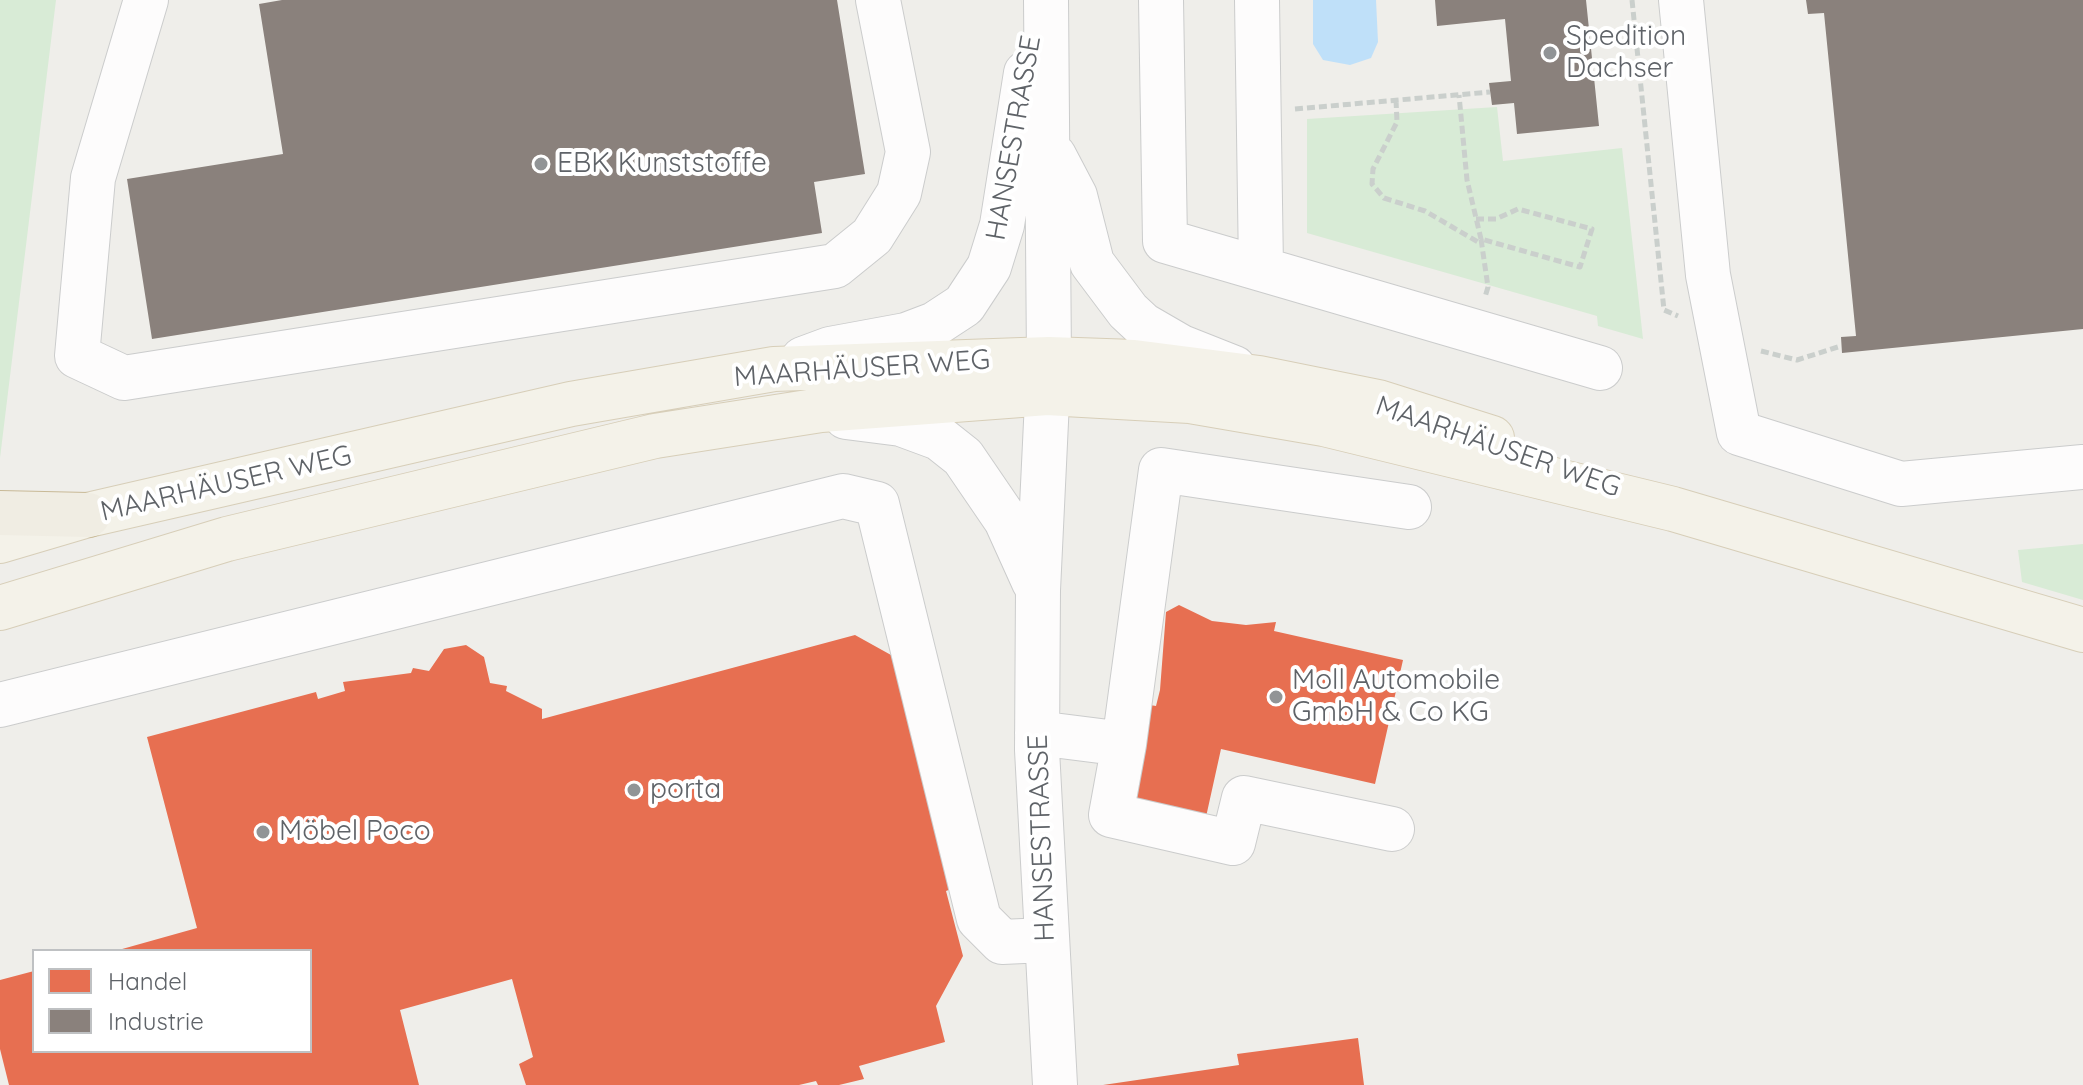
<!DOCTYPE html>
<meta charset="utf-8">
<style>
body{margin:0}
#map{position:relative;width:2083px;height:1085px;overflow:hidden;background:#efeeea;font-family:Quicksand,sans-serif}
canvas{display:block}
.legend{position:absolute;left:32px;top:949px;width:280px;height:104px;box-sizing:border-box;background:#fff;border:2px solid #bfc1c3;margin:0;padding:10px 14px;list-style:none;font-size:24px;color:#5f6368}
.legend li{display:flex;align-items:center;gap:16px;height:40px}
.legend b{width:40px;border:2px solid #bfc1c3}
</style>
<div id="map">
<canvas width="2083" height="1085"></canvas>
<ul class="legend">
<li><b style="height:22px;background:#e76f51"></b>Handel</li>
<li><b style="height:22px;background:#8a817c"></b>Industrie</li>
</ul>
</div>
<script>
const g = document.querySelector('canvas').getContext('2d');
g.lineJoin = 'round';
function fillPath(path, color) { g.fillStyle = color; g.fill(path, 'evenodd'); }
const poly = rows => new Path2D(rows.map(r => 'M' + r).join(''));
function stroke(path, color, width, dash) { g.strokeStyle = color; g.lineWidth = width; g.lineCap = dash ? 'butt' : 'round'; g.setLineDash(dash || []); g.stroke(path); }
function label(font, color, halo, rows, align = 'center') {
  g.font = font + ' Quicksand,sans-serif'; g.lineWidth = 8; g.setLineDash([]); g.textBaseline = 'middle'; g.strokeStyle = halo; g.fillStyle = color; for (const [text, x, y, turn = 0] of rows) {
    g.save(); g.translate(x, y); g.rotate((+turn || 0) * Math.PI / 180); g.textAlign = isNaN(turn) ? turn : align; if (halo) g.strokeText(text, 0, 0); g.fillText(text, 0, 0); g.restore();
  }
}
const green = poly([
 [0,0,56,0,0,458],
 [1497,107,1503,161,1622,148,1643,339,1598,326,1597,316,1307,233,1307,119],
 [2083,544,2083,600,2022,582,2018,550]
]);
const water = poly([
 [1313,0,1376,0,1378,42,1371,58,1350,65,1323,60,1313,44]
]);
const shops = poly([
 [1179,605,1212,621,1246,625,1276,622,1274,631,1403,660,1375,784,1221,749,1204,826,1125,808,1150,705,1156,706,1160,690,1166,612],
 [855,635,891,655,946,862,959,886,946,891,963,956,936,1006,945,1042,859,1066,864,1079,839,1085,818,1085,816,1081,799,1085,526,1085,519,1064,533,1057,512,979,400,1010,419,1085,9,1085,0,1049,0,980,34,971,34,1051,310,1051,310,951,115,951,197,928,147,737,316,692,318,699,345,691,343,682,411,673,413,668,429,671,444,649,466,645,484,657,490,683,507,686,506,691,542,709,542,719],
 [1358,1038,1364,1085,1103,1085,1239,1065,1237,1054]
]);
const industry = poly([
 [282,0,837,0,865,174,814,182,822,233,152,339,127,179,283,154,259,4],
 [1435,0,1586,0,1599,126,1517,134,1514,103,1492,105,1489,83,1511,81,1505,19,1437,26],
 [1806,0,2083,0,2083,329,1842,353,1841,337,1856,336,1824,13,1808,14]
]);
const path = poly([
 [1632,0,1664,310,1678,316],
 [1396,100,1397,122,1373,169,1372,184,1384,198,1425,211,1478,242,1481,239,1467,180,1459,95],
 [1295,109,1490,92],
 [1476,219,1496,219,1518,209,1592,229,1580,267,1481,239,1488,287,1485,297],
 [1761,351,1797,360,1841,346]
]);
const minor = poly([
 [146,0,93,178,77,356,124,378,835,266,872,236,899,193,908,152,878,0],
 [1046,0,1049,359,1038,590,1037,750,1055,1085],
 [1161,0,1165,241,1600,368],
 [1257,0,1261,268],
 [1681,0,1708,275,1739,433,1901,484,2083,467],
 [1054,156,1075,196,1092,263,1128,311,1143,325,1181,347,1234,368],
 [803,359,830,349,906,335,935,324,964,305,989,267,1002,225,1026,73],
 [846,417,901,424,939,438,963,457,1006,520,1034,582],
 [0,705,843,496,877,504,979,919,1002,942,1045,940],
 [1037,733,1124,744,1161,470,1409,507],
 [1124,744,1111,815,1233,843,1244,798,1392,829]
]);
const major = poly([
 [0,541,88,515,571,404,774,369,1049,359,1134,362,1259,378,1378,402,1492,438],
 [0,608,227,539,655,436,821,410,1047,393,1190,401,1324,424,1673,509,2083,630]
]);
const highway = poly([
 [0,513,88,515]
]);
const markers = [
 [1550,53,8,"#919496"],
 [541,164,8,"#919496"],
 [1276,697,8,"#919496"],
 [634,790,8,"#919496"],
 [263,832,8,"#919496"]
];
const poiNames = [
 ["Spedition",1566,37],
 ["Dachser",1566,69],
 ["EBK Kunststoffe",557,164],
 ["Moll Automobile",1292,681],
 ["GmbH & Co KG",1292,713],
 ["porta",650,790],
 ["Möbel Poco",279,832]
];
const streetNames = [
 ["HANSESTRASSE",1014,138,-80],
 ["MAARHÄUSER WEG",862,369,-4],
 ["MAARHÄUSER WEG",1498,447,19],
 ["MAARHÄUSER WEG",226,484,-13],
 ["HANSESTRASSE",1042,838,-92]
];
fillPath(green, '#d8ebd6');
fillPath(water, '#bfe0f9');
fillPath(shops, '#e76f51');
fillPath(industry, '#8a817c');
stroke(minor, '#cbcccc', 46);
stroke(major, '#d7ceb8', 46);
stroke(highway, '#c8b996', 46);
stroke(path, '#cacfcc', 5, [8, 4]);
stroke(minor, '#fdfcfc', 44);
stroke(major, '#f4f2e9', 44);
stroke(highway, '#f0ede3', 44);
for (const [x, y, r, color] of markers) { const dot = new Path2D(); dot.arc(x, y, r, 0, 2 * Math.PI); g.fillStyle = color; g.fill(dot); stroke(dot, '#fff', 3); }
label('28px', '#5f6368', '#fff', poiNames, 'left');
label('28px', '#5f6368', '#fff', streetNames);
</script>
